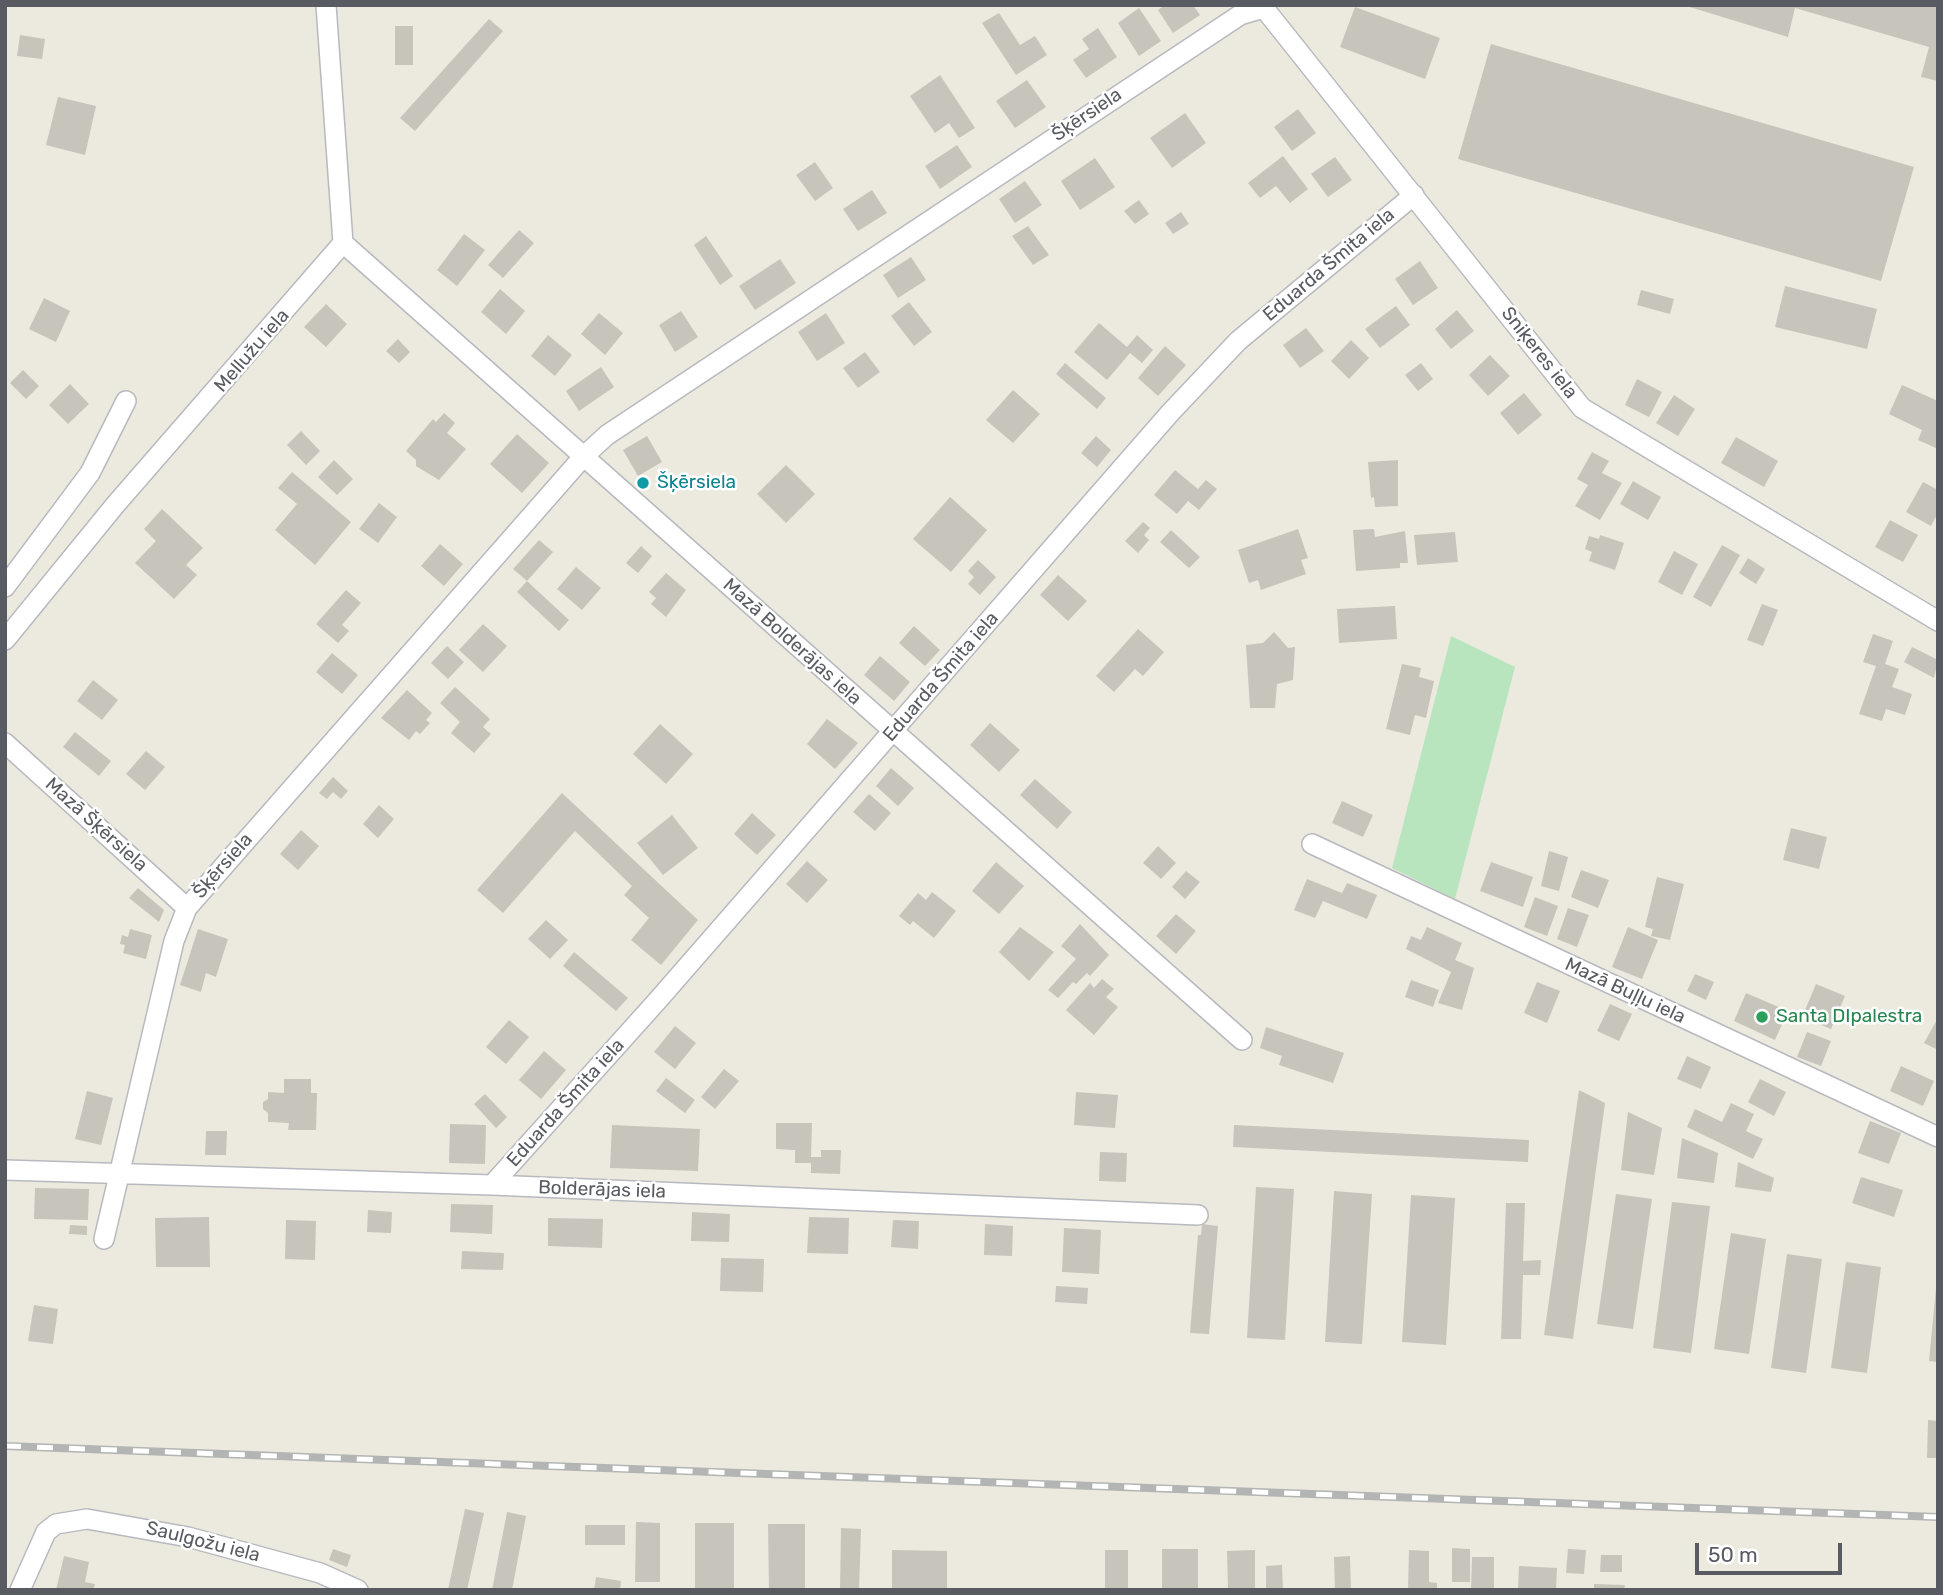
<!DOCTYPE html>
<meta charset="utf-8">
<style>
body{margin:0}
#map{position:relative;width:1943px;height:1595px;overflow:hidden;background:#eceadf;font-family:Rubik,sans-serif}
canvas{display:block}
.frame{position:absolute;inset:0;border:7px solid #585b61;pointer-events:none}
.scale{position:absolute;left:1695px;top:1543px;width:147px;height:32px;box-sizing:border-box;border:4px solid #585b61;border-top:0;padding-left:9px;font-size:21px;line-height:24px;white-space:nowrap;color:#585b61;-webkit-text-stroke:5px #fff;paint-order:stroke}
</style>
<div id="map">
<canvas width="1943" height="1595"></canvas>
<div class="frame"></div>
<div class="scale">50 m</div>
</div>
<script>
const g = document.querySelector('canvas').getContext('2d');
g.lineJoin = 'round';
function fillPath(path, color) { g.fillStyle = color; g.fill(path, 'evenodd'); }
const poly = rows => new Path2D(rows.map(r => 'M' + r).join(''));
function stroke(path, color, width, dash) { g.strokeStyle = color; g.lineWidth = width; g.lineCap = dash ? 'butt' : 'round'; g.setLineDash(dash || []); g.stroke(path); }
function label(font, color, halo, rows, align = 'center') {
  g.font = font + ' Rubik,sans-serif'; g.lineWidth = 5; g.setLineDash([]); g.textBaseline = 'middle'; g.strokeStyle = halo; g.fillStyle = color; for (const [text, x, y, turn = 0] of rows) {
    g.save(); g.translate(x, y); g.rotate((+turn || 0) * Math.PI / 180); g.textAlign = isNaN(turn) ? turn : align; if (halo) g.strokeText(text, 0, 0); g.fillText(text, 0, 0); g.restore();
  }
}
const green = poly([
 [1451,636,1515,667,1455,899,1392,868]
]);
const building = poly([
 [1165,5,1193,5,1200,15,1173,33,1158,10],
 [1683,5,1938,5,1938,81,1921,77,1929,47,1795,8,1788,37],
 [1355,7,1440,38,1425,79,1340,47],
 [1139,8,1161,41,1139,56,1118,23],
 [999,13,1020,45,1035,36,1047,55,1016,75,982,23],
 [489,19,503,31,415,131,400,118],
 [395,26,413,26,413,65,395,65],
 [1098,28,1117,57,1086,78,1073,60,1089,49,1082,39],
 [20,35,45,39,42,59,17,56],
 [1491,44,1914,167,1881,281,1458,159],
 [940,75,975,128,959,138,949,123,935,133,910,96],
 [1027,80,1046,107,1015,128,996,101],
 [58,97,96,106,85,155,46,145],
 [1298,109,1316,133,1292,151,1274,127],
 [1185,113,1206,143,1172,168,1150,138],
 [957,145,972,167,940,189,925,166],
 [1283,156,1308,189,1290,203,1276,186,1260,198,1248,183],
 [1335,157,1352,180,1328,197,1311,174],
 [1095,158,1115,187,1080,210,1061,181],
 [815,162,833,188,815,201,796,175],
 [1025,181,1042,205,1015,223,999,199],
 [872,190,887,213,858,231,843,209],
 [1139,200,1149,214,1135,224,1124,211],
 [1181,212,1189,224,1173,234,1165,223],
 [1028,226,1049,255,1033,265,1012,236],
 [519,230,534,243,503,278,488,265],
 [464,234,485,250,457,286,437,270],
 [706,236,733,276,720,285,694,245],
 [911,257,926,280,898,298,883,275],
 [780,259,796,283,755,310,739,286],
 [1420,261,1438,288,1413,305,1395,279],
 [1785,286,1877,309,1867,349,1775,327],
 [500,289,525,311,506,334,481,312],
 [1641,290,1674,299,1670,314,1637,305],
 [44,298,70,311,56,342,29,329],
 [909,302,932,332,914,346,891,316],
 [326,304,347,324,326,347,304,327],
 [1396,306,1410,325,1380,348,1365,329],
 [1457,310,1474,331,1451,349,1435,329],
 [681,311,698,337,675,352,659,325],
 [599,313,623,333,605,355,581,334],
 [826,313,845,343,817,361,798,332],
 [1099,323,1127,347,1137,335,1153,350,1142,363,1130,353,1107,380,1074,352],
 [1306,328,1324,351,1300,368,1283,345],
 [548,335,572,355,555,376,531,356],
 [398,339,410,352,399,363,386,351],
 [1351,340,1369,358,1349,379,1331,361],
 [1165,346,1186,365,1158,396,1138,378],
 [865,352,880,372,858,388,843,368],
 [1490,355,1510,376,1488,396,1469,375],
 [1065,363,1106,398,1097,409,1056,374],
 [1421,363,1433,379,1418,391,1405,375],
 [601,367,614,387,579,411,566,391],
 [23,370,39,386,26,399,10,383],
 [1637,379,1662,392,1649,417,1625,405],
 [70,384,89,404,68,424,49,405],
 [1902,385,1938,401,1938,449,1918,440,1922,430,1889,414],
 [1013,390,1040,414,1013,443,986,420],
 [1524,393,1542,415,1518,435,1500,413],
 [1674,395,1695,409,1678,436,1656,423],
 [444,413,455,423,447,433,466,449,439,480,416,466,416,460,406,451,433,419,436,422],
 [301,431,320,451,306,465,287,445],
 [517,434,549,463,522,493,490,464],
 [647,436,662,462,638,476,623,450],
 [1096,436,1111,450,1097,467,1081,453],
 [1736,437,1778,461,1764,487,1721,463],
 [1592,452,1609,461,1602,473,1622,483,1600,520,1575,506,1588,485,1577,479],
 [334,460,353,479,337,495,318,477],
 [1398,460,1398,506,1375,507,1374,497,1371,498,1368,462],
 [786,465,815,494,786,523,757,494],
 [1175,470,1198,489,1206,480,1217,489,1199,510,1188,501,1177,514,1154,495],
 [292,472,351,522,315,565,275,530,297,504,278,488],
 [1633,481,1661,497,1648,520,1620,504],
 [1923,482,1938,490,1938,513,1931,526,1906,512],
 [950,497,987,530,951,572,913,539],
 [379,503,397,517,378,543,359,529],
 [162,509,203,548,186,565,197,575,174,599,135,563,156,541,144,529],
 [1890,520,1918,535,1903,562,1875,547],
 [1143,522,1150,528,1144,535,1149,540,1138,553,1125,541],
 [1298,529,1308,558,1301,560,1306,574,1261,590,1258,580,1249,583,1238,550],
 [1374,529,1375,537,1405,531,1408,563,1400,563,1400,568,1356,571,1353,530],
 [1171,530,1200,557,1189,568,1160,542],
 [1455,532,1458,562,1417,565,1414,535],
 [1600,535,1624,543,1615,570,1589,561,1592,552,1585,549,1589,536,1599,539],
 [539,540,553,552,527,581,513,569],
 [440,544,463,564,444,586,421,566],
 [1722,545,1740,555,1711,607,1693,597],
 [641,546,652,556,638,573,626,563],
 [1674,551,1698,564,1682,595,1658,582],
 [1748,558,1765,569,1756,584,1739,573],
 [978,560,996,577,980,595,968,584,974,577,968,571],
 [576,567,601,588,582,610,557,589],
 [666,573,686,590,666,617,651,604,656,598,649,592],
 [1058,575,1087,601,1068,621,1040,595],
 [527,581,569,620,559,631,517,592],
 [346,590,361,603,342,625,349,631,338,643,316,624],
 [1762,604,1778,610,1763,646,1747,640],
 [1395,606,1397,639,1339,643,1337,609],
 [483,624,507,646,483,672,459,650],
 [914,626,940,650,925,666,899,643],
 [1138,629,1164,652,1143,676,1135,669,1114,692,1096,676],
 [1274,632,1288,648,1295,647,1293,680,1277,684,1275,708,1250,708,1246,645,1263,643],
 [1873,634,1893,641,1885,664,1899,669,1892,687,1912,694,1905,715,1886,709,1882,721,1859,714,1876,666,1863,662],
 [447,646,464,662,448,679,431,663],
 [1912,647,1938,660,1934,678,1904,662],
 [332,653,358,675,342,694,316,672],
 [880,656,910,682,894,701,864,675],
 [1402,664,1421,668,1419,677,1434,681,1426,718,1415,715,1410,735,1386,729],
 [93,680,118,700,102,720,77,701],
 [455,687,490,719,483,727,491,734,474,753,451,733,460,722,440,703],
 [407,690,432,713,426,720,430,723,420,734,416,731,409,740,381,718],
 [827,719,858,743,835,769,807,744],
 [990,723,1020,750,999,772,970,745],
 [660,724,693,754,666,784,633,754],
 [75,732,111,761,99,776,63,747],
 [146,751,165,767,145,790,126,774],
 [891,768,914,788,898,806,876,786],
 [333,777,348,791,341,799,333,792,327,799,319,793],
 [1035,779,1072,812,1057,829,1020,795],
 [562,793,698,920,661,965,631,940,649,918,624,895,632,886,575,831,503,913,477,890],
 [869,794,891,813,875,831,853,812],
 [1342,801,1373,815,1363,837,1332,823],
 [379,805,394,819,378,838,363,824],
 [752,813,776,835,757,855,734,834],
 [672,815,698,848,663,875,637,843],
 [1791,828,1827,837,1819,869,1783,860],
 [301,830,319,846,298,870,280,854],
 [1158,846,1176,863,1161,879,1143,863],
 [1549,851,1568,857,1559,891,1541,886],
 [807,861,828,880,807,903,786,884],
 [996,862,1024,886,999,914,972,891],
 [1491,862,1533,877,1523,907,1480,891],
 [1581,870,1609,880,1598,908,1571,897],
 [1186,871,1200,882,1185,899,1172,887],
 [1657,877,1684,884,1670,940,1651,936,1653,929,1645,927],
 [1307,879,1342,893,1347,883,1377,895,1367,919,1323,901,1315,918,1294,910],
 [138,888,164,910,159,922,129,898],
 [932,892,956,911,934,938,913,921,910,925,899,916,918,893,926,900],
 [1535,897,1558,906,1547,936,1524,927],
 [1568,908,1589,915,1577,947,1557,939],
 [1176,914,1196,931,1176,954,1156,936],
 [546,920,568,940,550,959,528,939],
 [1080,924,1109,955,1090,976,1087,973,1076,984,1073,982,1058,998,1048,990,1076,959,1061,946],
 [1020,927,1054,952,1029,981,999,952],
 [1427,927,1462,943,1455,960,1474,968,1462,1010,1438,1003,1451,972,1406,949,1411,936,1421,940],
 [1628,927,1658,940,1642,979,1612,967],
 [130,929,152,935,146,959,123,953,125,945,120,944,122,935,128,937],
 [198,929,228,939,216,977,206,973,201,992,180,985],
 [574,952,628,998,616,1011,563,966],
 [1695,974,1714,982,1706,1000,1687,991],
 [1102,979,1114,989,1106,997,1118,1007,1094,1035,1066,1010,1090,983,1094,988],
 [1411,980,1439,990,1433,1007,1405,997],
 [1537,982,1560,991,1547,1023,1524,1013],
 [1816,984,1845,996,1831,1029,1802,1017],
 [1746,993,1788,1011,1775,1040,1734,1021],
 [1610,1004,1632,1014,1619,1041,1597,1031],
 [1938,1018,1938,1050,1924,1043],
 [509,1020,529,1037,506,1064,486,1047],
 [675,1026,696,1043,675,1069,654,1052],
 [1266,1027,1344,1053,1333,1083,1279,1065,1282,1056,1260,1048],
 [1807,1032,1831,1041,1821,1066,1797,1057],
 [544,1051,566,1070,541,1099,519,1080],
 [1687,1056,1711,1067,1701,1089,1677,1079],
 [1901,1066,1934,1081,1923,1106,1890,1091],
 [724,1069,739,1081,715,1109,701,1097],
 [666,1078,695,1100,685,1113,656,1091],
 [284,1079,311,1079,311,1093,317,1093,316,1130,288,1130,289,1123,268,1122,268,1113,263,1109,263,1102,268,1099,268,1092,284,1093],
 [1760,1079,1786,1092,1774,1116,1748,1102],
 [1579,1090,1605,1103,1573,1339,1544,1335],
 [87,1091,113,1098,101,1145,75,1139],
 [1076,1092,1118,1095,1115,1128,1074,1125],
 [485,1094,507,1117,496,1128,474,1104],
 [1731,1103,1754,1114,1746,1131,1763,1139,1753,1159,1687,1127,1695,1109,1722,1122],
 [1628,1112,1662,1128,1654,1175,1621,1170],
 [1870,1121,1901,1133,1889,1164,1858,1153],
 [776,1123,812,1123,811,1157,821,1157,821,1150,841,1150,840,1174,811,1173,811,1163,795,1163,795,1150,776,1149],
 [450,1124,486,1125,485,1164,449,1163],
 [612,1125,700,1129,698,1171,610,1168],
 [1234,1125,1529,1140,1528,1162,1233,1147],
 [206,1131,227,1131,226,1155,205,1155],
 [1682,1138,1718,1153,1714,1183,1677,1178],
 [1100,1152,1127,1153,1126,1182,1099,1181],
 [1738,1162,1774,1178,1771,1192,1735,1187],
 [1861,1177,1903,1190,1894,1217,1852,1203],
 [1256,1187,1294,1189,1285,1340,1247,1338],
 [35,1188,89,1189,88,1220,34,1219],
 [1334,1191,1372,1194,1362,1344,1325,1342],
 [1616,1194,1652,1199,1633,1329,1597,1324],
 [1411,1195,1455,1198,1446,1345,1402,1342],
 [1672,1202,1710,1206,1691,1353,1653,1348],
 [1506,1203,1525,1203,1523,1261,1541,1260,1540,1275,1523,1275,1521,1339,1501,1339],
 [451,1204,493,1205,492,1234,450,1232],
 [368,1210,392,1212,391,1233,367,1232],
 [692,1212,730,1214,729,1242,691,1241],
 [209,1217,210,1267,156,1267,155,1218],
 [809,1217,849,1218,848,1254,807,1253],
 [548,1218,603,1219,602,1248,548,1246],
 [286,1220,316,1221,315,1260,285,1259],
 [893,1220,919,1221,918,1249,891,1247],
 [985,1224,1013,1226,1012,1256,984,1255],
 [1202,1224,1218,1226,1209,1334,1190,1333,1198,1235,1201,1235],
 [70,1225,87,1226,87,1235,69,1234],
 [1064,1228,1101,1230,1099,1274,1062,1272],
 [1731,1233,1766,1239,1749,1354,1714,1349],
 [462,1251,504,1253,503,1270,461,1269],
 [1787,1254,1822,1259,1806,1373,1771,1368],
 [721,1258,764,1259,763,1292,720,1291],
 [1846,1262,1881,1267,1867,1373,1831,1368],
 [1056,1286,1088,1288,1087,1304,1055,1302],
 [1936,1288,1938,1288,1938,1362,1929,1361],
 [34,1305,58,1309,53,1344,28,1341],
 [1928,1420,1938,1421,1938,1458,1927,1458],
 [465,1509,484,1513,467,1590,448,1590],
 [507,1512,526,1516,512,1590,492,1590],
 [636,1522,660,1523,660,1582,635,1582],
 [695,1523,734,1523,734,1590,695,1590],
 [768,1524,805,1524,805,1590,769,1590],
 [585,1525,625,1525,625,1545,585,1545],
 [841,1528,861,1529,859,1590,840,1590],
 [1452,1548,1470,1549,1470,1582,1452,1582],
 [333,1549,351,1555,347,1567,329,1560],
 [1162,1549,1198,1549,1198,1590,1162,1590],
 [1568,1549,1586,1550,1584,1574,1566,1573],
 [892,1550,947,1551,947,1590,892,1590],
 [1105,1550,1128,1550,1128,1590,1105,1590],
 [1255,1550,1255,1590,1228,1590,1227,1551],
 [1409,1550,1429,1551,1429,1582,1437,1583,1437,1590,1408,1590],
 [1601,1555,1622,1555,1622,1572,1600,1572],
 [64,1556,89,1562,85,1582,95,1584,93,1590,56,1590],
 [1350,1556,1351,1590,1335,1590,1334,1557],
 [1472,1557,1494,1557,1494,1590,1471,1590],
 [1282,1565,1283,1590,1266,1590,1266,1566],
 [1519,1566,1557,1568,1556,1590,1518,1590],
 [596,1577,621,1581,620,1590,594,1590],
 [1594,1584,1625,1585,1624,1590,1594,1590]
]);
const street = poly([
 [343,243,1242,1040],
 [5,587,90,473,126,401],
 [5,640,116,504,343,243,326,5],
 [5,743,187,908],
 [1312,844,1938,1137],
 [5,1170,492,1185,1198,1215],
 [492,1185,658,1000,1170,413,1238,341,1414,195],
 [104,1239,174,941,187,908,583,457,607,435,1240,15,1264,8,1582,408,1938,621],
 [20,1590,46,1532,56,1524,87,1519,188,1537,320,1573,358,1590]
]);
const rail = poly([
 [5,1446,1938,1517]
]);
const markers = [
 [643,483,7,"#0f9aa8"],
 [1762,1017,7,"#2e9e5b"]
];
const streetNames = [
 ["Šķērsiela",1087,115,-34],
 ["Eduarda Šmita iela",1329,265,-40],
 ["Mellužu iela",252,351,-49],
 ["Sniķeres iela",1539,353,52],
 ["Mazā Bolderājas iela",792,642,42],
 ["Eduarda Šmita iela",941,677,-49],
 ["Mazā Šķērsiela",96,825,42],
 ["Šķērsiela",223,866,-49],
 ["Mazā Buļļu iela",1625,991,25],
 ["Eduarda Šmita iela",566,1103,-48],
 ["Bolderājas iela",602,1190,2],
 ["Saulgožu iela",203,1542,14]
];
const cultureNames = [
 ["Šķērsiela",657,483]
];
const leisureNames = [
 ["Santa DIpalestra",1776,1017]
];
fillPath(green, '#b9e5be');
fillPath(building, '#c7c4bc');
stroke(street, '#b7b9bf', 22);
stroke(street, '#fff', 19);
stroke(rail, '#b3b4b4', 8);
stroke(rail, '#fff', 5, [16]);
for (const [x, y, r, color] of markers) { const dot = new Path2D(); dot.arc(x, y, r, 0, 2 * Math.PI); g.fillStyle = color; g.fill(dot); stroke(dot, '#fff', 2.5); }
label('19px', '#585b61', '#fff', streetNames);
label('19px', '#0d838f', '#fff', cultureNames, 'left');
label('19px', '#27864d', '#fff', leisureNames, 'left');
</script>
